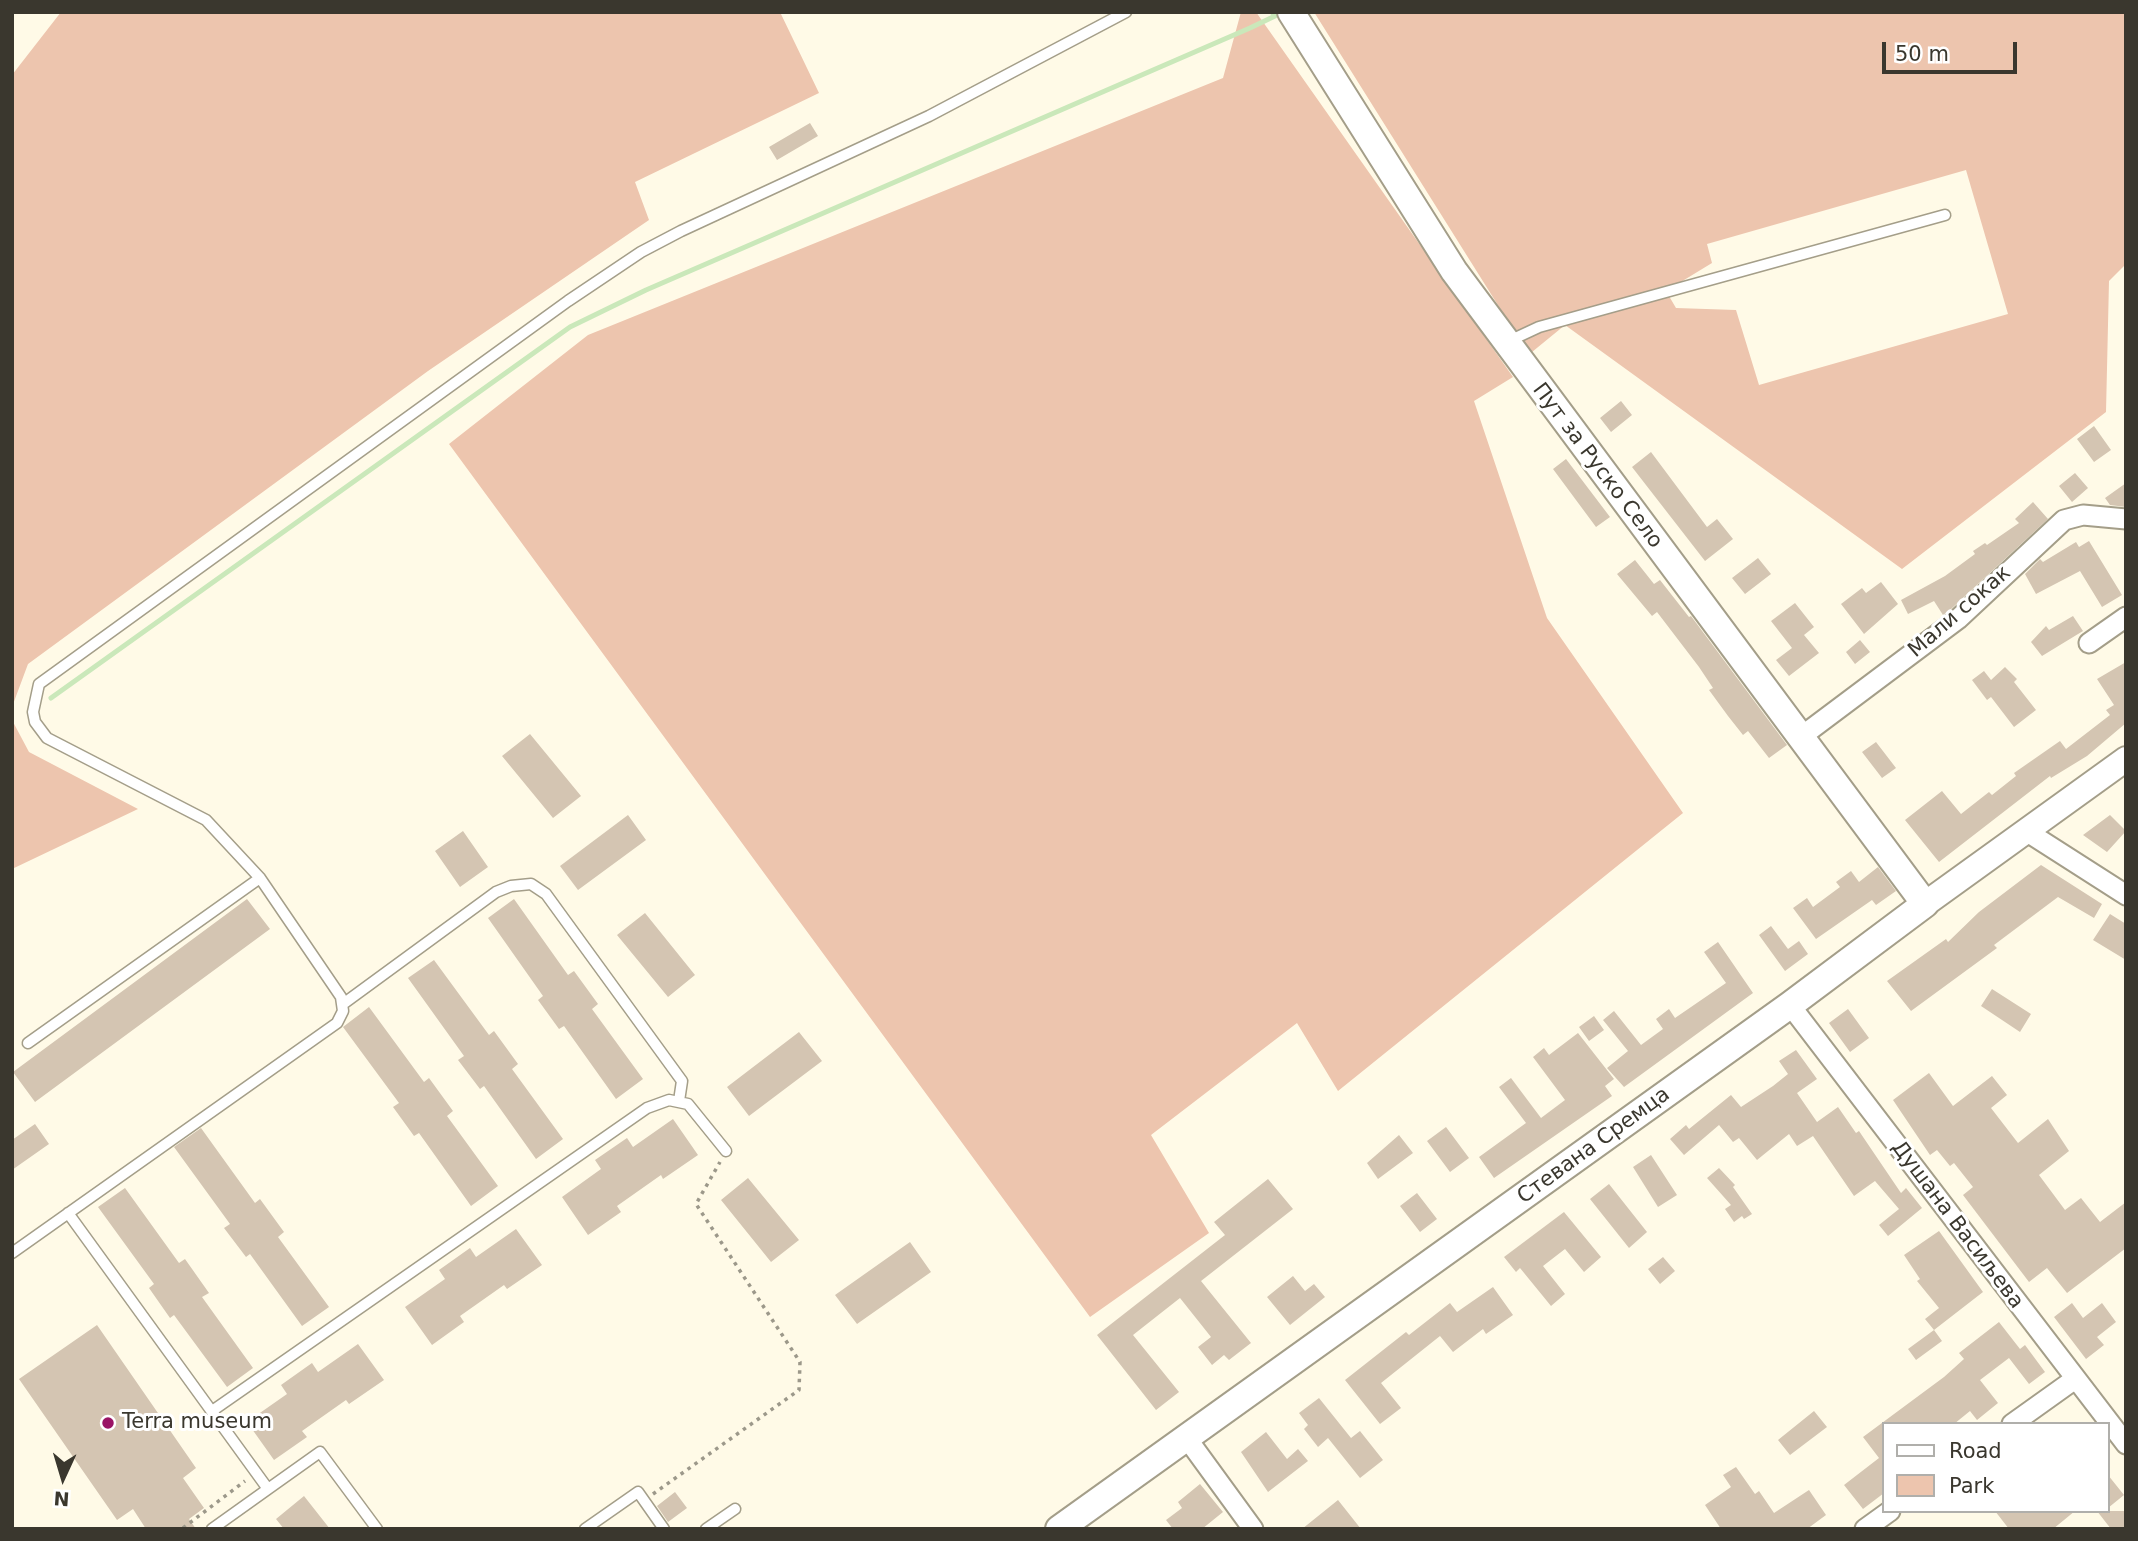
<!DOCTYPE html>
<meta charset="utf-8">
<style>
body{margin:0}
#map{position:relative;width:2138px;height:1541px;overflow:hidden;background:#fffae7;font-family:"DejaVu Sans",sans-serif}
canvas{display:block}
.frame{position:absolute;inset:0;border:14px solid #3a372e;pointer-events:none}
.legend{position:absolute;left:1882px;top:1422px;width:228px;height:91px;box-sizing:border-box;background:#fff;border:2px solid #b0afab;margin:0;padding:9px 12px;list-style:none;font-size:21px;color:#3a372e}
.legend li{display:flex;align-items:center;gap:14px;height:35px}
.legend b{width:35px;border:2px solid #b0afab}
.north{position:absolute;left:28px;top:1443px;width:70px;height:70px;-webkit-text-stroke:5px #fff;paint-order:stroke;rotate:184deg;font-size:19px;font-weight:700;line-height:28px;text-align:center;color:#3a372e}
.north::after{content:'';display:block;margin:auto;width:24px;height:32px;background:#3a372e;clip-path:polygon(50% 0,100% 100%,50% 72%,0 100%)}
.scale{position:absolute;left:1882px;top:42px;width:135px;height:32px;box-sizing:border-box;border:4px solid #3a372e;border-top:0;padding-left:9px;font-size:21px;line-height:24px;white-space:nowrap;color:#3a372e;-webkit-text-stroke:5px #fff;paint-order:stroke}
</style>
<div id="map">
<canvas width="2138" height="1541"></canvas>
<div class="frame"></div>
<ul class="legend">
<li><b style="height:9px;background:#fff"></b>Road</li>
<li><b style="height:19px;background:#edc5ae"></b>Park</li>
</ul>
<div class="north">N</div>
<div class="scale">50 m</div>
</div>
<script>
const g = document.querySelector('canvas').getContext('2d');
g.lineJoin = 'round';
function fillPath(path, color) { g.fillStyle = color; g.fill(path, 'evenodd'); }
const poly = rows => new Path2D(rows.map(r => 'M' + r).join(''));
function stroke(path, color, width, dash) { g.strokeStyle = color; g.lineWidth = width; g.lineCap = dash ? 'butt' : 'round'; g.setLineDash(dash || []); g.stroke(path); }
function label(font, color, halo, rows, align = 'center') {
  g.font = font + ' "DejaVu Sans",sans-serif'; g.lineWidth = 6; g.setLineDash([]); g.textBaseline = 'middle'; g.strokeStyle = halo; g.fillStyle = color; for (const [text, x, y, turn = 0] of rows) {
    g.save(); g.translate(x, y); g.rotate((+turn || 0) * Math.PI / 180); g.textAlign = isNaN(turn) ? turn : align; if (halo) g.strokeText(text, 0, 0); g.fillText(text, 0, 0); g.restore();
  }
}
const green = poly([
 [61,12,780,12,819,93,635,182,649,220,428,371,28,664,12,707,12,75],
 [1241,12,1256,12,1513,377,1474,401,1547,618,1683,813,1338,1091,1297,1023,1151,1135,1209,1233,1090,1317,449,444,588,335,1223,78],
 [1314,12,2126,12,2126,264,2109,281,2106,412,1902,569,1565,325,1532,352,1501,310],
 [1966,170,2008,314,1759,385,1736,310,1676,308,1666,291,1712,263,1707,244],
 [12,720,29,752,138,809,12,869]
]);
const stream = poly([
 [51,698,570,327,646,290,1250,28,1275,16,1272,12]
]);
const building = poly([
 [810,123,818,136,777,160,769,147],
 [1621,401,1632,415,1611,432,1600,418],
 [2094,426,2111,450,2094,462,2077,439],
 [1651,452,1707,527,1717,519,1733,539,1705,561,1632,467],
 [1566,459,1610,517,1596,527,1553,469],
 [2075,473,2088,488,2072,502,2059,486],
 [2126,483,2126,507,2110,505,2105,498],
 [2033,502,2048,519,1950,610,1943,615,1934,601,1908,614,1901,600,1945,576,1975,554,1973,551,1985,543,1987,545,2019,523,2015,519],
 [2089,541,2122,595,2102,607,2080,571,2036,594,2025,574,2040,559,2043,562,2076,542,2079,547],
 [1758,558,1771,574,1745,594,1732,578],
 [1635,560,1654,584,1660,580,1689,617,1691,616,1787,745,1769,758,1748,731,1743,735,1728,716,1709,690,1713,688,1699,667,1657,612,1652,616,1617,574],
 [1881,582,1898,604,1864,634,1841,604,1862,588,1866,593],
 [1795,603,1814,627,1804,635,1819,653,1789,676,1776,660,1792,648,1771,621],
 [2073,616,2083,631,2042,656,2031,642,2046,626,2049,630],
 [1860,640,1870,652,1855,664,1846,652],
 [2126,662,2126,723,2087,756,2051,778,2050,776,1939,862,1905,820,1942,791,1961,814,1989,792,1992,795,2016,776,2014,773,2060,741,2066,749,2110,715,2106,710,2114,705,2097,679],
 [2005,667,2017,679,2014,682,2036,710,2014,727,1991,697,1987,700,1972,680,1984,671,1991,680],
 [530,734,581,796,553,818,502,756],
 [1876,742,1896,768,1882,778,1862,752],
 [628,815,646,840,578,890,560,866],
 [2110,815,2126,831,2107,852,2083,835],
 [463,831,488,867,460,887,435,851],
 [2041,865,2102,904,2094,918,2058,897,1994,945,1997,948,1911,1011,1887,981,1946,939,1948,942,1979,912],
 [1878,867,1896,891,1876,905,1872,900,1816,939,1793,908,1807,898,1813,907,1840,887,1836,882,1851,871,1859,882],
 [247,899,270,929,35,1102,13,1072],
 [514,899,568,975,574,971,598,1004,592,1009,643,1079,616,1099,564,1026,559,1029,538,1000,543,996,488,918],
 [645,913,695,975,668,997,617,935],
 [2110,914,2126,924,2126,960,2093,940],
 [1771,926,1788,949,1799,941,1808,954,1785,971,1759,935],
 [1718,942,1753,993,1624,1087,1607,1068,1628,1051,1603,1020,1614,1011,1641,1045,1663,1029,1656,1019,1669,1009,1675,1018,1726,983,1704,952],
 [434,960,489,1035,494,1031,518,1064,512,1069,563,1139,536,1159,484,1086,480,1089,458,1060,464,1056,408,978],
 [1992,989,2031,1014,2020,1032,1981,1006],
 [369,1007,424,1082,429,1078,453,1111,447,1116,498,1186,471,1206,419,1133,414,1136,393,1107,399,1103,343,1027],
 [1848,1009,1869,1038,1850,1052,1829,1023],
 [1594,1016,1604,1030,1589,1041,1579,1027],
 [799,1032,822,1061,749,1116,727,1087],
 [1578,1033,1614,1079,1605,1086,1612,1096,1494,1178,1479,1157,1526,1123,1499,1087,1511,1078,1541,1118,1565,1100,1533,1057,1544,1048,1549,1055],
 [1796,1050,1817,1079,1797,1093,1817,1122,1838,1107,1856,1133,1859,1131,1901,1193,1906,1188,1922,1208,1888,1236,1879,1225,1899,1209,1875,1181,1854,1196,1813,1136,1797,1146,1789,1134,1757,1160,1739,1138,1733,1142,1719,1125,1684,1155,1670,1139,1686,1125,1689,1129,1731,1095,1741,1107,1773,1086,1788,1074,1779,1061],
 [1929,1073,1953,1106,1992,1076,2007,1095,1991,1108,2018,1143,2048,1119,2069,1151,2039,1175,2065,1210,2081,1198,2100,1222,2126,1202,2126,1248,2067,1293,2047,1268,2029,1282,1963,1195,1973,1187,1954,1163,1950,1166,1937,1150,1930,1155,1893,1100],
 [673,1119,698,1155,663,1179,661,1175,617,1206,621,1212,588,1235,562,1197,601,1169,595,1160,627,1138,633,1147],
 [35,1124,49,1144,12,1170,12,1140],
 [1446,1127,1469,1158,1450,1172,1427,1141],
 [201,1128,255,1203,260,1199,284,1232,278,1237,329,1307,302,1326,250,1254,246,1257,224,1228,230,1224,174,1147],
 [1399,1135,1413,1153,1378,1179,1367,1163],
 [1651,1155,1677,1195,1658,1207,1633,1167],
 [1719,1168,1735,1185,1733,1187,1752,1214,1744,1219,1742,1216,1734,1222,1725,1209,1731,1205,1707,1178],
 [748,1178,799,1240,771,1262,721,1200],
 [1268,1179,1293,1209,1201,1281,1251,1343,1229,1360,1224,1355,1212,1365,1198,1347,1211,1337,1180,1298,1133,1335,1179,1392,1156,1410,1097,1335,1225,1235,1214,1222],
 [1609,1184,1647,1232,1629,1248,1590,1199],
 [125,1188,179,1263,185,1259,209,1293,202,1297,253,1368,227,1387,174,1315,170,1318,149,1288,154,1284,98,1207],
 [1417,1193,1437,1219,1420,1232,1400,1206],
 [1564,1212,1601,1257,1584,1272,1565,1249,1543,1266,1565,1294,1551,1306,1520,1268,1516,1272,1504,1257],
 [516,1229,542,1265,507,1289,504,1285,460,1316,464,1322,432,1345,405,1307,445,1279,439,1270,470,1248,476,1257],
 [1939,1231,1983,1292,1934,1330,1925,1319,1939,1308,1917,1281,1920,1279,1904,1255],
 [910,1242,931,1272,857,1324,835,1295],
 [1663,1257,1675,1271,1660,1284,1648,1269],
 [1293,1276,1305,1291,1314,1284,1325,1297,1290,1325,1267,1297],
 [1493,1287,1513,1315,1486,1334,1483,1329,1453,1352,1440,1336,1381,1383,1401,1408,1380,1424,1345,1380,1406,1332,1409,1335,1450,1303,1457,1312],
 [2072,1303,2083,1318,2102,1303,2116,1322,2097,1337,2104,1345,2086,1359,2054,1317],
 [1999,1322,2020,1349,2025,1345,2045,1372,2029,1384,2009,1358,1980,1380,1998,1403,1977,1420,1970,1411,1954,1424,1884,1424,1884,1493,1863,1509,1844,1485,1879,1458,1863,1437,1944,1377,1964,1359,1959,1353],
 [97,1325,196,1468,183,1478,204,1508,189,1519,196,1529,146,1529,133,1509,117,1520,19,1379],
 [1934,1330,1942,1341,1916,1360,1908,1349],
 [358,1344,384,1380,349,1404,346,1400,302,1431,307,1437,274,1460,247,1422,287,1394,281,1385,312,1363,318,1372],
 [1319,1398,1351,1438,1360,1431,1383,1460,1360,1478,1328,1438,1318,1447,1304,1429,1308,1425,1299,1413],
 [1814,1411,1827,1427,1790,1455,1778,1440],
 [1266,1432,1287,1459,1298,1449,1308,1461,1268,1492,1241,1452],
 [1736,1467,1755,1494,1759,1491,1774,1513,1809,1490,1826,1515,1807,1529,1721,1529,1705,1505,1731,1487,1723,1475],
 [2108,1475,2124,1495,2108,1508],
 [1200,1484,1223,1512,1202,1529,1173,1529,1166,1520,1182,1508,1178,1502],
 [675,1492,687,1508,668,1522,657,1506],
 [304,1496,330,1529,284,1529,276,1519],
 [1338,1500,1361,1529,1302,1529],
 [1995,1511,2075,1511,2053,1529,2009,1529],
 [2097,1511,2126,1511,2126,1529,2111,1529]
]);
const path = poly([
 [653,1494,799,1390,800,1362,696,1204,720,1162],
 [183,1528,245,1481]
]);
const service = poly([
 [1509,341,1539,327,1945,215],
 [343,1004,496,892,511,886,531,884,546,894,682,1081,679,1101],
 [28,1043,260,878],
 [68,1213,268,1489,320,1452,377,1529],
 [12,1253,337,1023,343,1011,341,997,260,878,206,820,47,738,35,722,33,712,39,684,568,301,641,252,681,231,929,116,1126,12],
 [212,1411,647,1108,669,1100,688,1104,726,1151],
 [212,1529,268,1489],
 [585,1529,638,1492,664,1529],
 [706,1529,735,1509]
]);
const minor = poly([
 [2089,643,2126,617],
 [1802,736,1958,619,2064,520,2083,515,2126,519],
 [2026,831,2126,895],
 [1790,1005,2126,1444],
 [2012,1424,2075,1379],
 [1186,1437,1253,1529],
 [1865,1529,1890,1511]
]);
const tertiary = poly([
 [1925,904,2126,759]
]);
const secondary = poly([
 [1059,1529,1790,1005,1925,904,1454,271,1291,12]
]);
const markers = [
 [108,1423,7,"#9a1365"]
];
const streetNames = [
 ["Пут за Руско Село",1597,466,53],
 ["Мали сокак",1960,612,-41],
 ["Стевана Сремца",1594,1146,-36],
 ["Душана Васиљева",1957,1225,53]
];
const poiNames = [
 ["Terra museum",122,1423]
];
fillPath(green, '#edc5ae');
stroke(stream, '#cae8ba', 5);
fillPath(building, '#d4c5b2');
stroke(service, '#a49e89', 13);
stroke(minor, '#a49e89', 23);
stroke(tertiary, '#a49e89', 28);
stroke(secondary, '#a49e89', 30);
stroke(path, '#9c988a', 3.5, [3.5, 5]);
stroke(service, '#fff', 10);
stroke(minor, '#fff', 19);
stroke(tertiary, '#fff', 24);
stroke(secondary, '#fff', 26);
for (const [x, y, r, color] of markers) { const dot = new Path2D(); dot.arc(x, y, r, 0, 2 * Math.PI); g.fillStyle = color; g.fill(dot); stroke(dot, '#fff', 2.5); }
label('21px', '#3a372e', '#fff', streetNames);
label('21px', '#3a372e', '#fff', poiNames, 'left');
</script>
